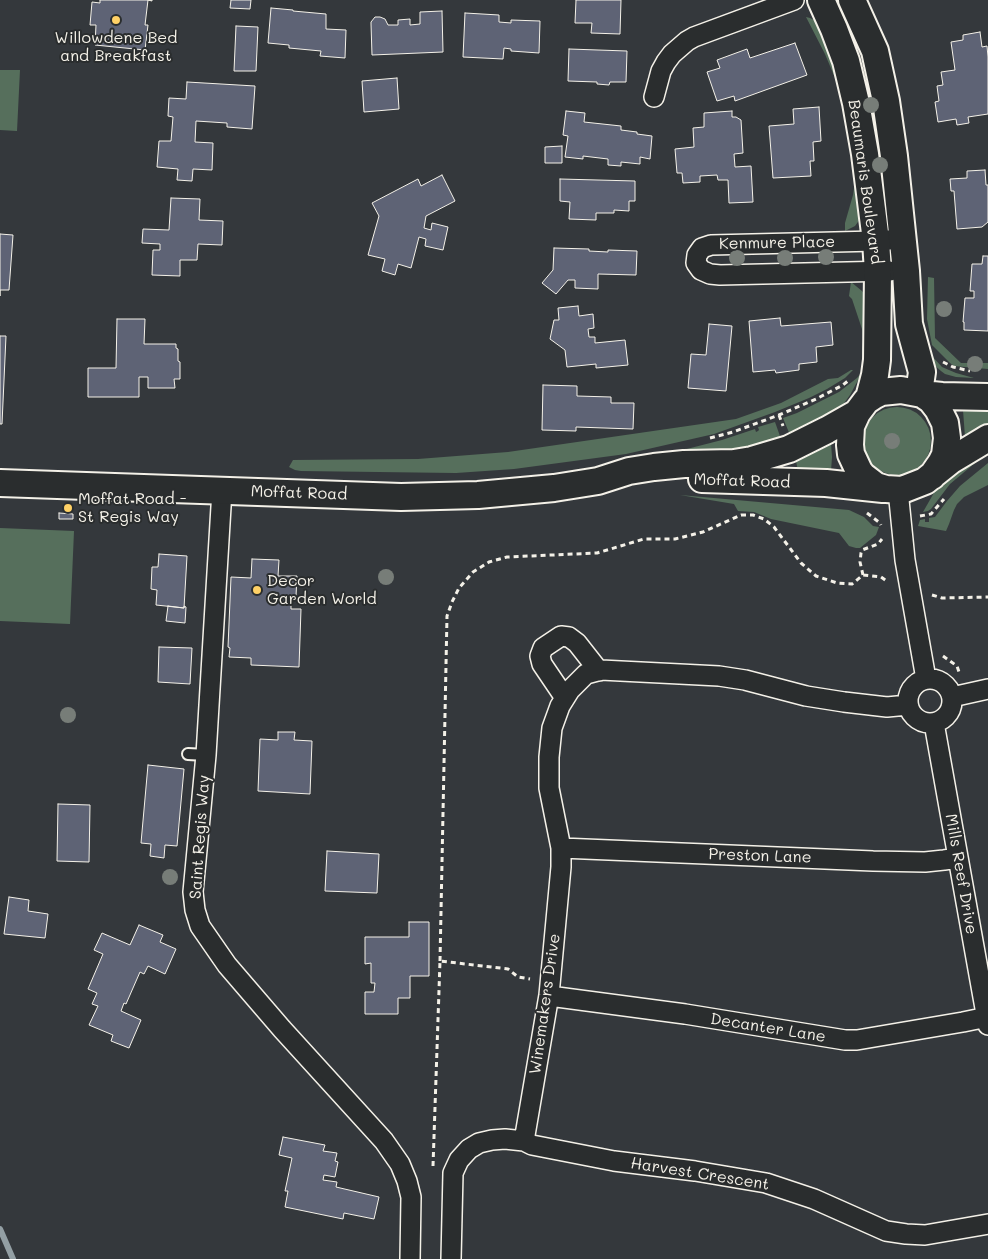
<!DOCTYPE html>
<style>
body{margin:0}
canvas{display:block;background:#34383c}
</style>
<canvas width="988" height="1259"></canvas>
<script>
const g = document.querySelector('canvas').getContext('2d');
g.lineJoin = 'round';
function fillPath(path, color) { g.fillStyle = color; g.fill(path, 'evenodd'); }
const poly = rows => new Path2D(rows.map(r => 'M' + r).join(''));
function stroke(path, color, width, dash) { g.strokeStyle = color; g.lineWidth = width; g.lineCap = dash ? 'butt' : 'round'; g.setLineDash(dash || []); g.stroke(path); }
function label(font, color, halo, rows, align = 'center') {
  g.font = font + ' Mali,sans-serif'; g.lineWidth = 4; g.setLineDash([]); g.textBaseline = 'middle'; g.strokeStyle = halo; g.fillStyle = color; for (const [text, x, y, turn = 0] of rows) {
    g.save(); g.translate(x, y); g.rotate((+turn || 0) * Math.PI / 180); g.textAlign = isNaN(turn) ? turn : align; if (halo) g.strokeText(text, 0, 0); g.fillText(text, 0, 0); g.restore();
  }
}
const green = poly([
 [806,17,810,18,818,22,826,35,847,107,843,108,835,78,825,54],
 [0,70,20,70,17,131,0,130],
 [855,168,863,215,855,226,845,231,845,223,853,195,855,182],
 [928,277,934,278,935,338,961,363,988,363,988,369,954,366,950,363,932,345,927,319],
 [851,282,862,291,865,295,865,356,862,353,863,339,862,329,852,299,849,296],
 [931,355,942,367,956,373,974,378,956,377,945,374,941,371,932,363],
 [851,370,853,370,845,378,827,389,809,398,775,412,714,434,626,454,514,469,456,473,301,471,295,470,289,467,293,460,418,459,508,452,736,419,781,403,828,379,838,378],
 [863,371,850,395,842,406,833,414,790,435,783,418,797,413,839,392,857,378],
 [988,403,988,427,965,437,963,410,964,406],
 '863 441a34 34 0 1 1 68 0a34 34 0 1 1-68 0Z',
 [775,422,781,439,760,447,758,444,755,446,753,448,738,450,675,452,722,440,755,429,756,432,758,431,759,430,758,427],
 [830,441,831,443,832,457,831,471,798,471,795,456],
 [981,458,950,484,931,509,928,511,923,512,935,491,947,475],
 [988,463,988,485,964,497,957,504,954,510,949,524,946,531,918,526,920,520,925,519,925,522,929,522,929,518,935,517,947,501,960,486],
 [680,495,849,510,864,517,873,526,879,527,876,535,860,548,856,548,849,546,839,533,771,519,754,512,738,511,734,504],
 [0,528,74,531,70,624,0,621]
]);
const stream = poly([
 [0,1229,13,1259]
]);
const building = poly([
 [100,0,152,0,152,1,148,0,145,25,148,25,145,50,95,45,96,25,90,25,92,2,100,3,100,0],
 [231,0,251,0,250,9,230,8,231,0],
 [576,0,621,0,620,34,591,33,592,23,575,23,576,0],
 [271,8,293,10,293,11,326,14,326,29,346,30,345,58,320,56,321,51,289,48,289,45,268,43,271,8],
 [442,11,443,52,372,55,371,24,371,22,375,17,380,17,385,19,388,25,398,25,398,20,410,19,410,25,420,24,420,12,442,11],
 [465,13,499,15,499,22,511,23,511,20,540,21,539,53,511,51,511,49,504,48,503,59,463,57,465,13],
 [236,26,258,27,256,71,234,71,236,26],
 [980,32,982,47,987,46,988,57,988,114,968,117,969,123,957,125,956,119,938,122,935,102,939,101,937,86,943,85,941,72,955,70,951,42,963,40,963,35,980,32],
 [795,43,807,75,735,101,734,96,717,101,707,72,720,68,717,60,747,49,750,58,795,43],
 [569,49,627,51,626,82,610,82,609,85,597,84,597,82,568,81,569,49],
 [397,78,399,109,364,112,362,81,397,78],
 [187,82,255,86,252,129,227,127,227,123,196,121,195,142,213,143,212,170,193,169,192,181,177,180,178,169,157,167,159,141,171,141,173,117,168,116,169,98,186,99,187,82],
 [819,107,821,141,813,142,814,161,810,161,811,176,773,178,769,126,794,124,793,109,819,107],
 [566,111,585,113,584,122,621,126,621,130,637,132,637,134,652,136,650,159,640,157,640,164,621,162,621,166,608,165,608,159,583,156,583,159,565,157,568,136,563,135,566,111],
 [732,111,732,117,736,117,741,120,743,153,734,154,735,167,751,166,753,202,729,203,728,180,718,180,717,175,700,176,700,182,683,183,682,173,677,173,675,149,694,147,693,128,704,127,704,113,732,111],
 [562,146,562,163,545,163,545,147,562,146],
 [985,170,986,185,988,185,988,222,982,227,957,229,954,191,951,191,950,179,967,178,967,171,985,170],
 [442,175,455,201,426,216,424,228,431,230,432,223,448,227,443,250,425,246,426,239,419,237,411,268,398,264,395,275,382,271,385,259,368,255,379,216,372,203,418,179,421,186,442,175],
 [560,179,635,181,635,201,629,201,629,211,614,210,614,213,596,213,596,220,569,219,570,202,560,201,560,179],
 [171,198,200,199,199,220,223,221,222,245,198,244,197,260,180,260,180,276,152,275,153,250,160,250,160,244,142,243,143,229,169,230,171,198],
 [0,234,13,235,9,290,0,290,0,296,0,234],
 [554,248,589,249,589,251,608,252,608,250,637,251,636,275,598,274,598,289,575,288,575,280,568,280,556,294,542,283,553,270,554,248],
 [983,256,988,256,988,331,964,330,964,322,963,322,965,298,974,298,974,291,970,291,972,264,982,264,983,256],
 [578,306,579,316,593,314,594,328,588,329,589,337,595,337,595,343,625,340,628,365,596,368,596,364,567,367,565,350,550,339,554,320,559,320,558,308,578,306],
 [780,318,781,326,831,322,833,345,816,347,817,362,799,364,799,370,776,373,775,370,753,372,749,321,780,318],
 [117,319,145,319,144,344,176,344,176,348,178,349,178,361,180,362,180,379,174,379,175,388,148,388,148,377,139,377,139,397,88,397,88,368,116,368,117,319],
 [709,324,732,326,726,391,688,388,691,354,706,355,709,324],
 [0,336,6,336,2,424,0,424,0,336],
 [543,385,577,386,577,396,611,397,611,403,634,403,633,429,576,427,576,431,542,430,543,385],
 [59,513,73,514,73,519,59,519,59,513],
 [159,554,187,556,184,608,156,605,157,590,151,589,152,567,158,567,159,554],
 [252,559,279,560,278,576,297,576,296,596,291,595,291,609,301,609,299,667,251,665,251,658,229,657,230,648,228,647,231,577,251,578,252,559],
 [168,606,184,608,184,606,186,607,185,623,166,621,168,606],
 [159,647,192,648,190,684,158,682,159,647],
 [278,732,295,732,294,740,312,741,310,794,258,791,260,739,278,740,278,732],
 [148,765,184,769,177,846,165,845,164,858,150,856,151,844,141,843,148,765],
 [58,804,90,805,89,862,57,861,58,804],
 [327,851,379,854,377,893,325,891,327,851],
 [9,897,29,900,28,911,48,914,45,938,4,934,9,897],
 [409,922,429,922,429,976,410,976,410,998,398,998,398,1014,365,1014,365,992,374,992,375,983,371,983,371,963,365,964,365,937,409,937,409,922],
 [139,925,163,935,160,942,176,949,165,974,148,966,144,974,140,972,126,1004,124,1003,121,1011,141,1020,129,1048,111,1041,113,1035,89,1025,98,1006,92,1004,97,993,88,989,103,954,94,950,102,933,130,945,139,925],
 [283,1137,325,1145,323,1151,337,1153,335,1161,338,1162,335,1177,324,1175,323,1180,337,1182,336,1187,379,1197,374,1219,344,1213,343,1219,285,1207,288,1191,285,1191,292,1158,279,1155,283,1137]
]);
const path = poly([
 [943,362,953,367,970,371],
 [779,415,783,426],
 [710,438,733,432,779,415,816,399,843,385,849,380],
 [867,513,880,523,881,525],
 [920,516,931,514,944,499],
 [863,575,860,562,861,553,862,550,878,544,882,539],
 [932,595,942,598,988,597],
 [943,656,957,666,960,675],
 [440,961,447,616,452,602,459,588,473,572,489,562,507,557,597,553,644,539,675,539,703,532,741,515,753,515,764,519,774,527,801,563,816,576,837,583,852,584,863,575,881,577,888,582],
 [433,1166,440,961,508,969,518,977,530,979]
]);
const lane = poly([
 [188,754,206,755]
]);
const street = poly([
 [654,97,661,71,666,62,672,54,687,41,694,37,794,0],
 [889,240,876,241,711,245,702,248,697,255,696,263,701,270,710,274,720,275,890,271],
 [222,490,206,755,193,892,195,910,200,926,227,965,282,1029,384,1141,400,1164,407,1181,411,1197,410,1259],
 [898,490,905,560,926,679],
 '908 701a22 22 0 1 1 44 0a22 22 0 1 1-44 0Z',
 [952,697,988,689],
 [565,698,542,664,540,656,543,648,561,636,569,637,577,643,599,671],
 [934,723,988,1025],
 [561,848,873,861,925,862,944,860,958,858],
 [549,995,557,997,685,1014,845,1040,857,1040,963,1022,987,1017],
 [524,1141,532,1145,614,1161,695,1171,766,1183,814,1199,886,1231,906,1234,925,1235,988,1224],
 [451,1259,453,1173,459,1160,469,1149,479,1143,492,1140,505,1139,524,1141,549,995,561,867,561,848,549,788,549,757,552,728,560,706,570,690,586,674,601,670,719,676,745,680,806,696,844,702,887,707,908,705]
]);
const secondary = poly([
 [821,0,834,29,846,61,856,103,865,154,876,241,878,272,877,360,875,375,869,398],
 [852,0,875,51,886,101,894,156,906,271,909,324,922,372,919,393],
 [922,394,942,396,988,397],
 [932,476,941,463,945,455,947,438,945,423,938,409,931,400,922,394,901,390,881,392,875,395,866,401,857,413,851,426,850,445,851,454,859,471,863,476,876,486,886,489,902,490,925,481,950,461,988,438],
 [702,479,826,483,883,489],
 [0,483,401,497,478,495,554,488,598,481,629,471,654,467,684,464,734,463,752,460,789,449,827,430,857,413]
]);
const trees = [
 [871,105],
 [880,165],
 [826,257],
 [737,258],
 [785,258],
 [944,309],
 [975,364],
 [892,441],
 [386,577],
 [68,715],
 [170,877]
];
const markers = [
 [116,20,5,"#ffd166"],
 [68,508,5,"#ffd166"],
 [257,590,5,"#ffd166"]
];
const poiNames = [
 ["Willowdene Bed",116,38,"center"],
 ["and Breakfast",116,56,"center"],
 ["Moffat Road -",78,499],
 ["St Regis Way",78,517],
 ["Decor",267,581],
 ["Garden World",267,599]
];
const streetNames = [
 ["Beaumaris Boulevard",865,182,82],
 ["Kenmure Place",777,243,-1],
 ["Moffat Road",742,481,2],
 ["Moffat Road",299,493,2],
 ["Saint Regis Way",200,837,-86],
 ["Preston Lane",760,856,2],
 ["Mills Reef Drive",961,874,80],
 ["Winemakers Drive",545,1004,-82],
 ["Decanter Lane",768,1028,9],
 ["Harvest Crescent",700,1174,9]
];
fillPath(green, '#566f5c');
stroke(stream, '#939fa4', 6);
fillPath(building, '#5e6375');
stroke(building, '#f4f1e8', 1);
stroke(lane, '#f4f1e8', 14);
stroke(street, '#f4f1e8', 22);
stroke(secondary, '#f4f1e8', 30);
stroke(path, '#f4f1e8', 3, [5, 4]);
stroke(lane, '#2a2d2e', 10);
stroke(street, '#2a2d2e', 19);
stroke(secondary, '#2a2d2e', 26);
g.fillStyle = '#777d78';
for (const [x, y] of trees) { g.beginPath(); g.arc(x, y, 8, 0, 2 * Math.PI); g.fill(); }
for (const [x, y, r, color] of markers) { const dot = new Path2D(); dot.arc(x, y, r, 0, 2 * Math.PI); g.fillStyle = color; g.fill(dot); stroke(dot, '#2a2d2e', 2); }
label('16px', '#f4f1e8', '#2a2d2e', poiNames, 'left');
label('16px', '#f4f1e8', '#2a2d2e', streetNames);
</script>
